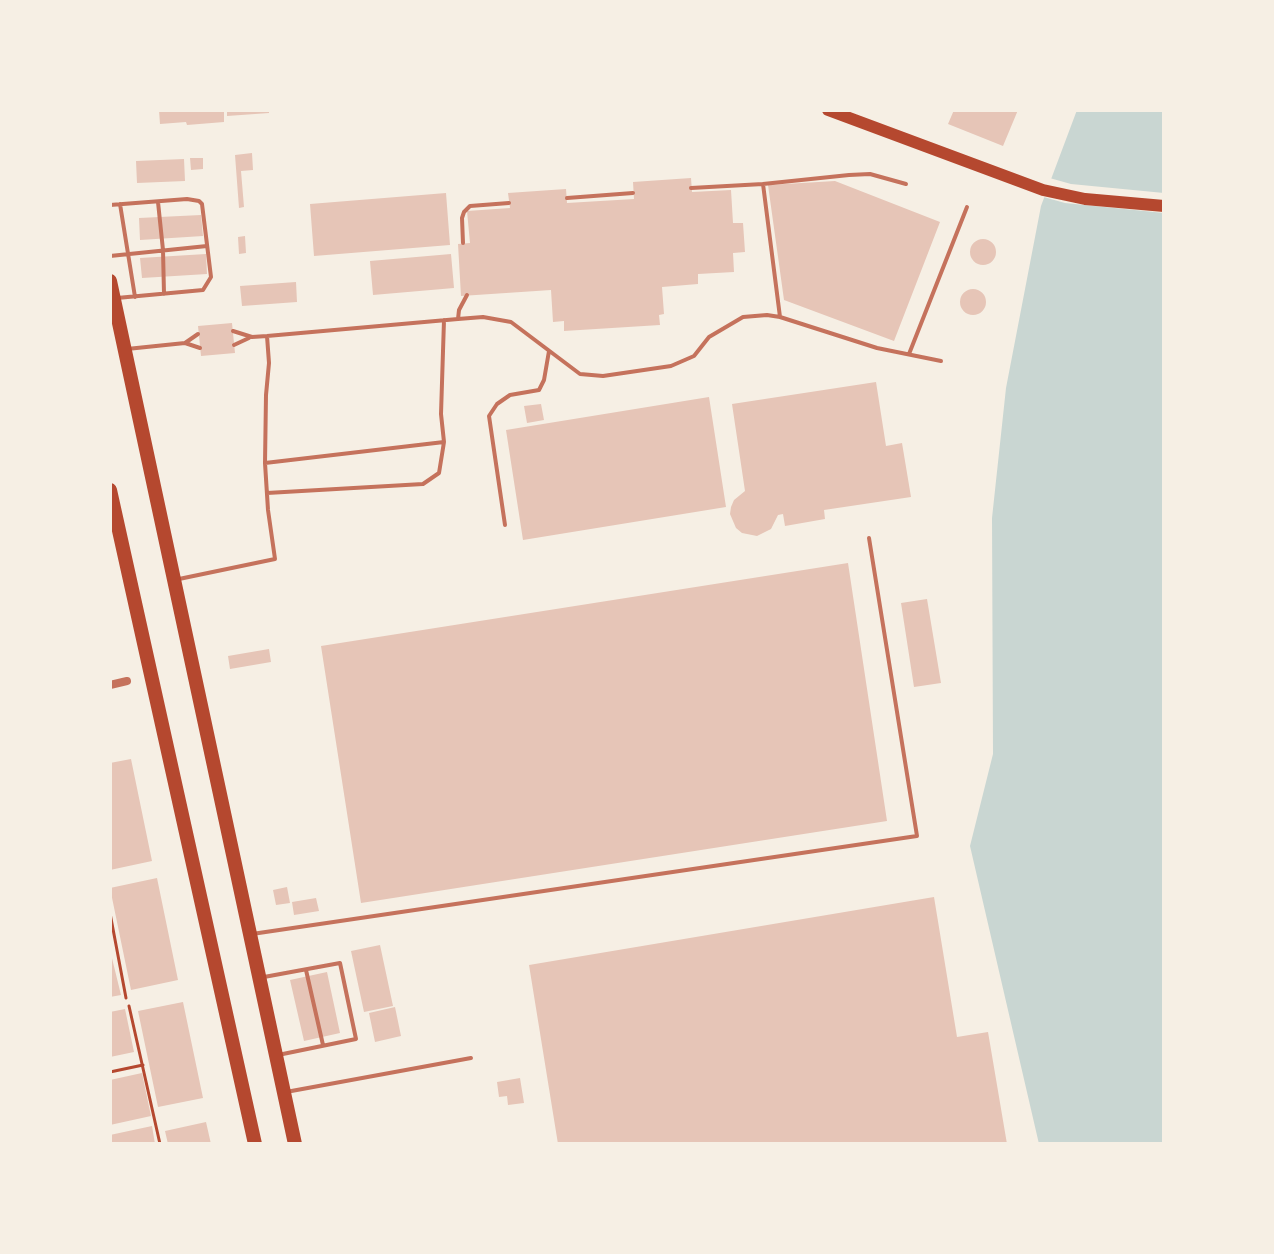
<!DOCTYPE html>
<style>
body{margin:0}
#map{position:relative;width:1274px;height:1254px;overflow:hidden;background:#f6efe4;font-family:"Space Grotesk",sans-serif}
canvas{display:block}
.frame{position:absolute;inset:0;border:112px solid #f6efe4;pointer-events:none}
</style>
<div id="map">
<canvas width="1274" height="1254"></canvas>
<div class="frame"></div>
</div>
<script>
const g = document.querySelector('canvas').getContext('2d');
g.lineJoin = 'round';
function fillPath(path, color) { g.fillStyle = color; g.fill(path, 'evenodd'); }
const poly = rows => new Path2D(rows.map(r => 'M' + r).join(''));
function stroke(path, color, width, dash) { g.strokeStyle = color; g.lineWidth = width; g.lineCap = dash ? 'butt' : 'round'; g.setLineDash(dash || []); g.stroke(path); }
const water = poly([
 [1077,110,1164,110,1164,1144,1039,1144,970,846,993,754,992,518,1006,388,1041,206]
]);
const pier = poly([
 [1046,177,1071,184,1164,193,1164,213,1065,203,1040,196]
]);
const building = poly([
 [159,110,224,110,224,122,187,125,186,122,160,124],
 [227,110,269,110,269,113,227,116],
 [954,110,1018,110,1003,146,948,124],
 [252,153,253,170,241,171,244,207,239,208,235,155],
 [190,158,203,158,203,169,191,170],
 [184,159,185,181,137,183,136,161],
 [691,178,692,192,731,190,733,223,743,223,745,252,733,253,734,272,698,274,698,284,662,287,664,314,659,315,660,325,564,331,564,321,553,322,551,290,461,296,458,244,470,243,467,211,510,208,508,193,566,189,567,203,634,199,633,182],
 [835,181,940,222,894,341,784,300,768,185],
 [446,193,450,245,314,256,310,204],
 [201,215,203,236,140,240,139,218],
 [245,236,246,253,239,254,238,237],
 '970 252a13 13 0 1 1 26 0a13 13 0 1 1-26 0Z',
 [206,254,207,274,142,278,140,258],
 [451,254,454,288,373,295,370,261],
 [296,282,297,302,242,306,240,286],
 '960 302a13 13 0 1 1 26 0a13 13 0 1 1-26 0Z',
 [232,323,235,353,201,356,198,326],
 [876,382,886,446,902,443,911,497,824,510,825,519,785,526,783,514,778,515,771,529,757,536,742,533,736,528,730,514,731,507,734,500,745,491,732,404],
 [709,397,726,507,523,540,506,430],
 [541,404,544,420,527,423,524,406],
 [848,563,887,821,361,903,321,646],
 [927,599,941,683,914,687,901,603],
 [269,649,271,662,230,669,228,656],
 [131,759,152,861,110,870,110,763],
 [157,878,178,980,131,990,110,888],
 [287,887,290,903,276,905,273,890],
 [934,897,957,1037,988,1032,1007,1144,558,1144,529,965],
 [316,898,319,911,294,915,292,902],
 [380,945,393,1006,364,1012,351,951],
 [110,950,121,995,110,997],
 [327,972,340,1033,304,1041,290,980],
 [183,1002,203,1098,158,1107,138,1011],
 [395,1007,401,1036,375,1042,369,1013],
 [125,1009,134,1052,110,1057,110,1012],
 [142,1073,151,1116,110,1125,110,1080],
 [520,1078,524,1103,508,1105,507,1096,499,1097,497,1082],
 [206,1122,211,1144,168,1144,165,1131],
 [152,1126,155,1144,110,1144,110,1135]
]);
const path = poly([
 [110,913,126,998],
 [129,1006,160,1144],
 [110,1072,143,1065]
]);
const service = poly([
 [763,184,780,317],
 [691,188,763,184,849,175,870,174,906,184],
 [567,198,633,193],
 [158,202,163,250,164,294],
 [120,204,135,297],
 [110,205,187,199,199,201,202,204,211,277,203,290,117,298],
 [463,243,462,218,464,212,470,206,509,203],
 [110,256,207,246],
 [458,319,483,317,511,322,580,374,603,376,671,366,694,356,709,337,743,317,767,315,780,317,877,348,941,361],
 [233,331,252,337,267,336,458,319,459,310,467,295],
 [185,343,198,334],
 [234,345,249,338],
 [127,349,185,343,200,348],
 [909,354,967,207],
 [265,463,444,442,441,414,444,320],
 [267,493,423,484,439,473,444,442],
 [505,525,489,416,497,404,510,395,539,390,544,380,549,351],
 [179,579,275,559,268,510,265,463,266,395,269,363,267,336],
 [252,934,917,836,869,538],
 [306,970,323,1045],
 [264,977,340,963,356,1039,278,1055],
 [286,1092,471,1058]
]);
const minor = poly([
 [110,685,127,681]
]);
const secondary = poly([
 [828,110,1043,190,1085,199,1164,206]
]);
const primary = poly([
 [110,281,295,1144],
 [110,490,255,1144]
]);
fillPath(water, '#c9d6d2');
fillPath(pier, '#f6efe4');
fillPath(building, '#e6c5b7');
stroke(path, '#b5482f', 3);
stroke(service, '#c5725c', 4);
stroke(minor, '#c5725c', 8);
stroke(secondary, '#b5482f', 12);
stroke(primary, '#b5482f', 14);
</script>
